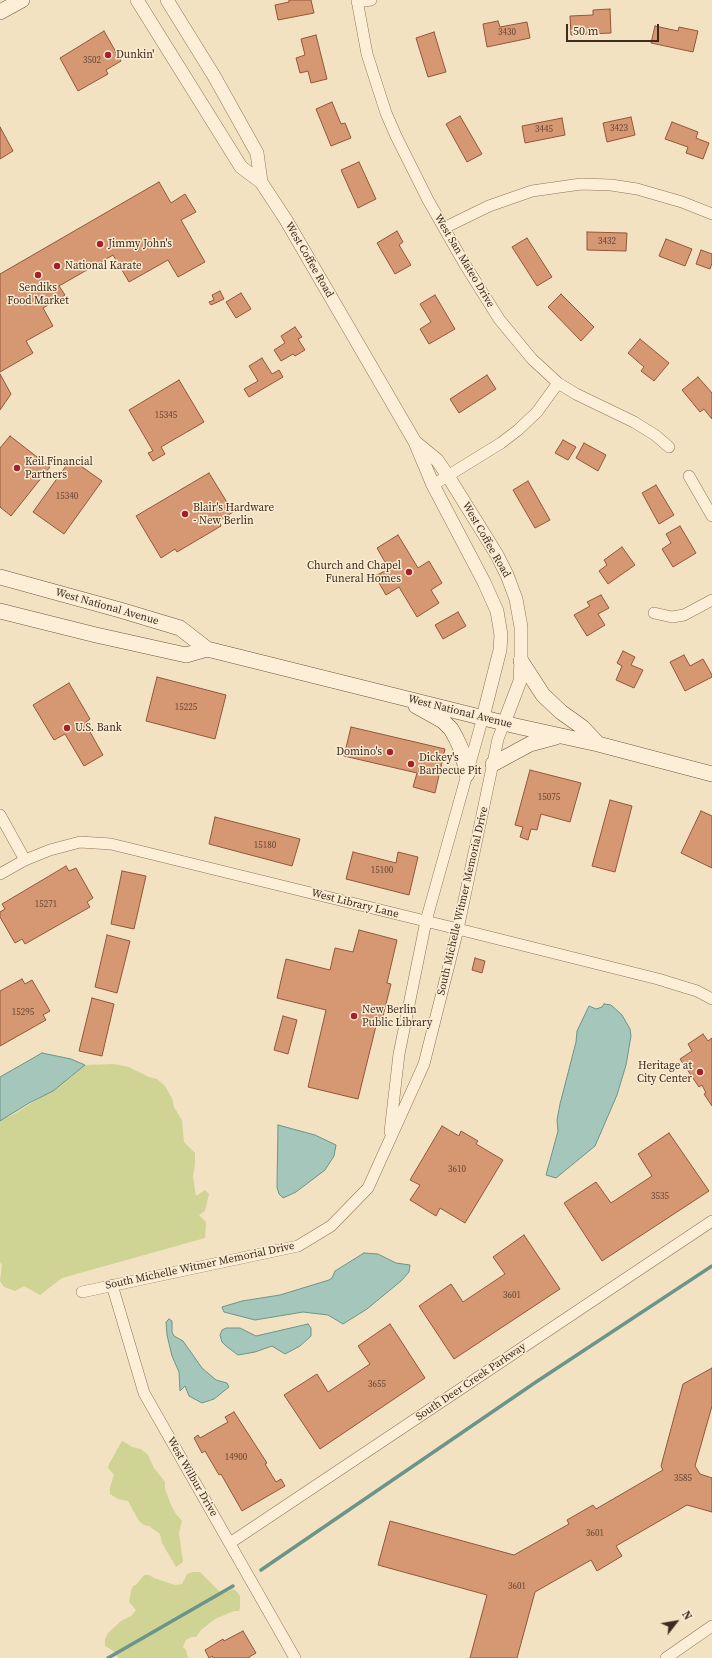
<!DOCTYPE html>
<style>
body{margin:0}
#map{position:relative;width:712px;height:1658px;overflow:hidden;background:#f3e2c2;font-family:"Source Serif 4",serif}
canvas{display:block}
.north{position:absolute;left:656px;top:1602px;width:40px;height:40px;-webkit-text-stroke:3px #faecd3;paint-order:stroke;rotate:59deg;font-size:11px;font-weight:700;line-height:16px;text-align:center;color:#3e2b1d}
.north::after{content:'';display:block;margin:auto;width:14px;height:18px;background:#3e2b1d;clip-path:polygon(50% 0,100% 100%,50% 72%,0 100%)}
.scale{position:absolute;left:566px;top:24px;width:93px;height:18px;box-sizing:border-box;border:2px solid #3e2b1d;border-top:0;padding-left:5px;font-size:12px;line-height:14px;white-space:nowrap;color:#3e2b1d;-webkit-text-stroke:3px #faecd3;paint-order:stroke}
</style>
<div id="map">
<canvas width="712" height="1658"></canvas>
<div class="north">N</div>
<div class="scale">50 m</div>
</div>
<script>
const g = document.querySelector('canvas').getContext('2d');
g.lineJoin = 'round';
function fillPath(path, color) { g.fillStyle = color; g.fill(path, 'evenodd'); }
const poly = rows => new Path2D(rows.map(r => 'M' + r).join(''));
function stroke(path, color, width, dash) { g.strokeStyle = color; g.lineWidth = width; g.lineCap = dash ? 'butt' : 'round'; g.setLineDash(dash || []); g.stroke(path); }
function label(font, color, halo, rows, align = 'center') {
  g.font = font + ' "Source Serif 4",serif'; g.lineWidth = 3; g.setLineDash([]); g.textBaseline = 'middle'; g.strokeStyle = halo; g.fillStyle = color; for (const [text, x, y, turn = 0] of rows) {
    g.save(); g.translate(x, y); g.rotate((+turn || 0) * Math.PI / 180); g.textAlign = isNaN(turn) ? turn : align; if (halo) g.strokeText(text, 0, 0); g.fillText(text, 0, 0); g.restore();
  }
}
const green = poly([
 [114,1064,129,1067,149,1077,157,1079,165,1086,172,1098,174,1107,182,1120,184,1142,195,1153,195,1164,193,1177,196,1196,205,1190,209,1194,205,1211,199,1215,206,1222,205,1238,62,1278,40,1295,24,1286,15,1291,4,1287,0,1281,2,1265,0,1262,0,1121,16,1113,70,1078,85,1065],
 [122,1441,126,1443,132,1447,141,1449,148,1455,154,1468,165,1482,165,1489,171,1505,176,1514,182,1521,179,1533,183,1562,176,1567,162,1543,160,1534,149,1526,144,1525,139,1521,128,1501,118,1499,110,1494,110,1487,114,1475,108,1468,109,1464],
 [193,1572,200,1572,222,1594,233,1589,236,1591,240,1596,240,1608,239,1611,234,1611,215,1619,201,1630,196,1637,192,1637,186,1640,183,1647,186,1650,187,1655,189,1658,117,1658,118,1657,112,1650,105,1646,105,1639,108,1633,121,1621,131,1616,136,1610,129,1602,131,1591,133,1586,136,1585,144,1575,149,1575,154,1578,175,1585,182,1584,187,1574]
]);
const water = poly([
 [604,1004,611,1005,622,1015,630,1029,631,1036,626,1065,617,1095,595,1146,556,1178,546,1175,558,1131,557,1120,560,1104,576,1042,577,1031,589,1006,596,1009,602,1007,604,1004],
 [42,1053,71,1059,85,1065,53,1091,29,1103,0,1121,0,1077,42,1053],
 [278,1125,315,1135,336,1145,334,1156,325,1170,296,1192,283,1198,279,1194,277,1187,278,1125],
 [364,1253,378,1254,396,1263,410,1265,409,1272,401,1281,367,1309,343,1324,328,1315,303,1312,255,1320,224,1312,222,1307,242,1301,280,1295,329,1280,332,1278,335,1271,364,1253],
 [169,1319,172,1321,172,1332,174,1336,183,1341,202,1368,216,1380,227,1383,229,1387,214,1399,202,1403,189,1396,185,1386,180,1391,179,1372,172,1356,167,1335,166,1322,169,1319],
 [308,1324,311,1328,311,1336,300,1346,285,1354,272,1346,255,1352,238,1355,226,1346,222,1342,220,1335,222,1330,226,1328,240,1328,256,1336,308,1324]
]);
const stream = poly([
 [261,1570,536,1382,712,1266],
 [108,1658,233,1586]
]);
const building = poly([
 [289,0,311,0,314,13,278,20,275,5,289,2,289,0],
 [610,9,611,33,571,35,570,16,593,15,593,10,610,9],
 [498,21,500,27,527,22,530,38,487,47,483,24,498,21],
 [655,26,678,31,679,27,698,31,693,52,651,43,655,26],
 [104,31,121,61,106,70,108,74,78,91,60,58,104,31],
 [434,32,446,72,428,77,416,38,434,32],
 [316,35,327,79,311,83,308,71,300,73,296,58,305,55,301,39,316,35],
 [332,102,341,124,345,123,351,138,331,146,316,109,332,102],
 [460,116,482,154,467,162,446,124,460,116],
 [631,117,635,135,607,142,603,123,631,117],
 [562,118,565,135,525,143,522,126,562,118],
 [672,122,698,132,696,138,709,143,703,159,686,153,688,147,665,139,672,122],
 [0,127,13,151,0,159,0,127],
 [359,162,376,199,358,208,341,170,359,162],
 [159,182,171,203,185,194,196,212,181,220,205,262,178,277,168,260,129,282,113,255,59,286,65,295,43,308,53,326,26,341,33,353,0,372,0,274,159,182],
 [397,231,403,242,399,245,411,265,395,274,377,243,397,231],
 [587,232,627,233,626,251,587,250,587,232],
 [527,238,552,277,537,286,512,247,527,238],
 [666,239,692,249,685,266,659,256,666,239],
 [701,250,712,254,712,263,710,269,696,264,701,250],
 [220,291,224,299,211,305,209,302,214,300,212,295,220,291],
 [241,293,251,309,236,318,226,302,241,293],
 [561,294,594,327,581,341,548,307,561,294],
 [435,295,455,329,429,344,420,329,431,322,420,304,435,295],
 [295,327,302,337,298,339,305,350,295,356,293,354,281,361,274,350,285,343,281,336,295,327],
 [640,339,669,363,654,381,641,371,644,367,628,353,640,339],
 [262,358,272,374,279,370,283,377,249,397,244,389,258,381,249,366,262,358],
 [0,374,11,394,0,410,0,374],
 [487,375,496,389,459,413,450,399,487,375],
 [698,377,712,393,712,419,704,409,700,412,682,390,698,377],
 [179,380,204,422,161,447,165,454,153,461,148,453,153,451,129,410,179,380],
 [10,436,50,467,11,516,0,507,0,448,10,436],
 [563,440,576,447,568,460,555,453,563,440],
 [584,443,606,455,598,471,576,458,584,443],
 [71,459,102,481,64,534,33,512,71,459],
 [209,473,233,512,219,521,221,526,177,552,175,549,161,558,136,516,209,473],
 [528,481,550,520,535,528,513,490,528,481],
 [656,485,674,515,659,524,642,493,656,485],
 [680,526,696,553,673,567,662,549,671,543,666,534,680,526],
 [398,535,418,568,429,561,442,583,431,590,439,603,417,617,399,587,386,595,375,576,389,569,377,548,398,535],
 [622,547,635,565,608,584,599,571,607,565,604,560,622,547],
 [601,595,609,608,598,614,605,625,587,636,574,615,590,606,587,602,601,595],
 [458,612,466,626,443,639,435,625,458,612],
 [623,651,635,657,631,665,643,670,634,688,616,680,622,666,617,663,623,651],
 [684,655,690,666,703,659,712,675,712,677,685,691,670,662,684,655],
 [157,677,226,695,215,739,146,721,157,677],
 [69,683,90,719,85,723,103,755,84,766,65,734,54,740,33,705,69,683],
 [351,727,445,749,435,793,413,787,417,773,344,756,351,727],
 [530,770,581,783,570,822,541,814,537,830,531,829,528,840,520,837,523,827,515,825,530,770],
 [610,800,632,806,615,872,592,866,610,800],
 [701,811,712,816,712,868,681,853,701,811],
 [215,817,300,839,292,866,209,844,215,817],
 [353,852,396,863,398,852,418,857,409,895,346,879,353,852],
 [66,866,69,871,76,868,93,898,87,902,90,907,25,944,22,939,15,943,0,917,0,912,5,909,2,904,66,866],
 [122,871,146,876,134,929,111,924,122,871],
 [359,930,397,940,387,983,391,984,381,1024,377,1022,358,1099,308,1087,326,1010,277,998,286,959,330,970,335,948,353,952,359,930],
 [107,935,130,941,117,993,95,987,107,935],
 [475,958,485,961,482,973,472,970,475,958],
 [22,979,25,984,32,980,50,1011,43,1015,46,1020,0,1046,0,991,22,979],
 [92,998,114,1004,102,1056,79,1051,92,998],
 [283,1016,297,1020,288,1054,274,1050,283,1016],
 [703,1034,708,1041,712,1038,712,1106,704,1094,706,1093,702,1085,699,1087,680,1059,692,1051,688,1044,703,1034],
 [442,1126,459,1136,461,1131,478,1141,476,1144,503,1160,465,1223,440,1208,436,1216,410,1200,420,1185,410,1180,442,1126],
 [669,1133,709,1191,602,1261,564,1203,596,1182,611,1203,652,1176,638,1154,669,1133],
 [524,1235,560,1289,454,1359,419,1306,451,1284,463,1302,505,1274,493,1257,524,1235],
 [390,1324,425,1378,320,1449,284,1395,317,1374,328,1392,370,1364,358,1346,390,1324],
 [712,1368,712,1406,695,1466,700,1474,712,1478,712,1512,687,1505,616,1546,622,1556,597,1571,591,1560,535,1592,517,1658,470,1658,487,1595,378,1565,390,1521,514,1555,569,1524,567,1520,593,1505,596,1509,663,1470,661,1466,683,1384,712,1368],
 [234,1412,267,1463,265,1464,276,1482,281,1479,285,1486,242,1511,221,1474,219,1475,205,1451,202,1453,194,1438,198,1435,200,1438,228,1422,225,1417,234,1412],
 [243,1631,256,1653,249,1657,249,1658,213,1658,212,1656,209,1658,205,1650,223,1639,224,1641,243,1631]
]);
const minor = poly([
 [357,0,367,54,386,113,396,136,428,200,464,263,499,319,532,359,558,383,576,394,634,422,655,435,669,447],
 [357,2,371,0],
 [444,228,489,206,532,191,581,184,611,185,637,189,682,202,712,214],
 [689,476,712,516],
 [433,485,501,443,518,430,537,412,558,383],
 [654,613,672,617,684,615,712,600],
 [0,815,25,860],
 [0,874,25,860,50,850,80,842,111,844,458,929,658,979,697,991,712,999],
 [390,1132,399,1054,426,921,483,717],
 [112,1285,144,1393,295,1658],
 [82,1292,298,1246,331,1226,368,1188,424,1064,458,929,498,739,504,723],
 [230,1543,712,1221],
 [666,1658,712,1626]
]);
const tertiary = poly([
 [137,0,241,167,261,182,286,220,415,442,433,485,484,582,497,611,501,635,500,650,483,717],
 [167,0,214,76,257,153,261,182],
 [415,442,437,460,448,476,497,555,507,575,516,599,521,627,521,661,520,681,504,723]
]);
const secondary = poly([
 [0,12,22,0],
 [0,577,120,610,180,628,207,649,516,726,598,744,712,774],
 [0,611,96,635,186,655,207,649],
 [521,661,543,695,561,712,582,727,598,744],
 [416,706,443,721,451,729,456,738,462,751,467,774],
 [493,764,530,744,556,737]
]);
const markers = [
 [108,55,4,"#a71f28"],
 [100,244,4,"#a71f28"],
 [57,266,4,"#a71f28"],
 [38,275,4,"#a71f28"],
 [17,468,4,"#a71f28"],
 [185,514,4,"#a71f28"],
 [409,572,4,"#a71f28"],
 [67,728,4,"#a71f28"],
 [390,752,4,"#a71f28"],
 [411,764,4,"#a71f28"],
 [354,1016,4,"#a71f28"],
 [700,1072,4,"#a71f28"]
];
const numberNames = [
 ["3430",507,33],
 ["3502",92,61],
 ["3423",619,129],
 ["3445",544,130],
 ["3432",607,242],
 ["15345",166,416],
 ["15340",67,497],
 ["15225",186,708],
 ["15075",549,798],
 ["15180",265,846],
 ["15100",382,871],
 ["15271",46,905],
 ["15295",23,1013],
 ["3610",457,1170],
 ["3535",660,1197],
 ["3601",512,1296],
 ["3655",377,1385],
 ["14900",236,1458],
 ["3585",683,1479],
 ["3601",595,1534],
 ["3601",517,1587]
];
const poiNames = [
 ["Dunkin'",116,55],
 ["Jimmy John's",108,244],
 ["National Karate",65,266],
 ["Sendiks",38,288,"center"],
 ["Food Market",38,301,"center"],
 ["Keil Financial",25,462],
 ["Partners",25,475],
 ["Blair's Hardware",193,508],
 ["- New Berlin",193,521],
 ["Church and Chapel",401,566,"right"],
 ["Funeral Homes",401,579,"right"],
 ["U.S. Bank",75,728],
 ["Domino's",382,752,"right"],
 ["Dickey's",419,758],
 ["Barbecue Pit",419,771],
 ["New Berlin",362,1010],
 ["Public Library",362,1023],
 ["Heritage at",692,1066,"right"],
 ["City Center",692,1079,"right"]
];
const streetNames = [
 ["West Coffee Road",309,260,60],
 ["West San Mateo Drive",464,261,59],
 ["West Coffee Road",486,540,60],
 ["West National Avenue",107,607,16],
 ["West National Avenue",460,712,14],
 ["South Michelle Witmer Memorial Drive",463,901,-77],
 ["West Library Lane",355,904,14],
 ["South Michelle Witmer Memorial Drive",200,1266,-12],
 ["South Deer Creek Parkway",471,1382,-34],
 ["West Wilbur Drive",192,1477,60]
];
fillPath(green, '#cfd394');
fillPath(water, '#a5c6ba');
stroke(water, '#6a9588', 1);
stroke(stream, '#6a9588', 3.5);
fillPath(building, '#d69773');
stroke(building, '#925739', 1);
stroke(minor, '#907257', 12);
stroke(tertiary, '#907257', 14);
stroke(secondary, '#72533a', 16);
stroke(minor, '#fdefd7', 11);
stroke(tertiary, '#fdefd7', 13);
stroke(secondary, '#fdefd7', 15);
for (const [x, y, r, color] of markers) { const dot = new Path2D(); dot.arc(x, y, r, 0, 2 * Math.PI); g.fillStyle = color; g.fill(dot); stroke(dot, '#faecd3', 1.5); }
label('9px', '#644632', null, numberNames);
label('11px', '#3e2b1d', '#faecd3', poiNames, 'left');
label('11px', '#3e2b1d', '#faecd3', streetNames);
</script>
